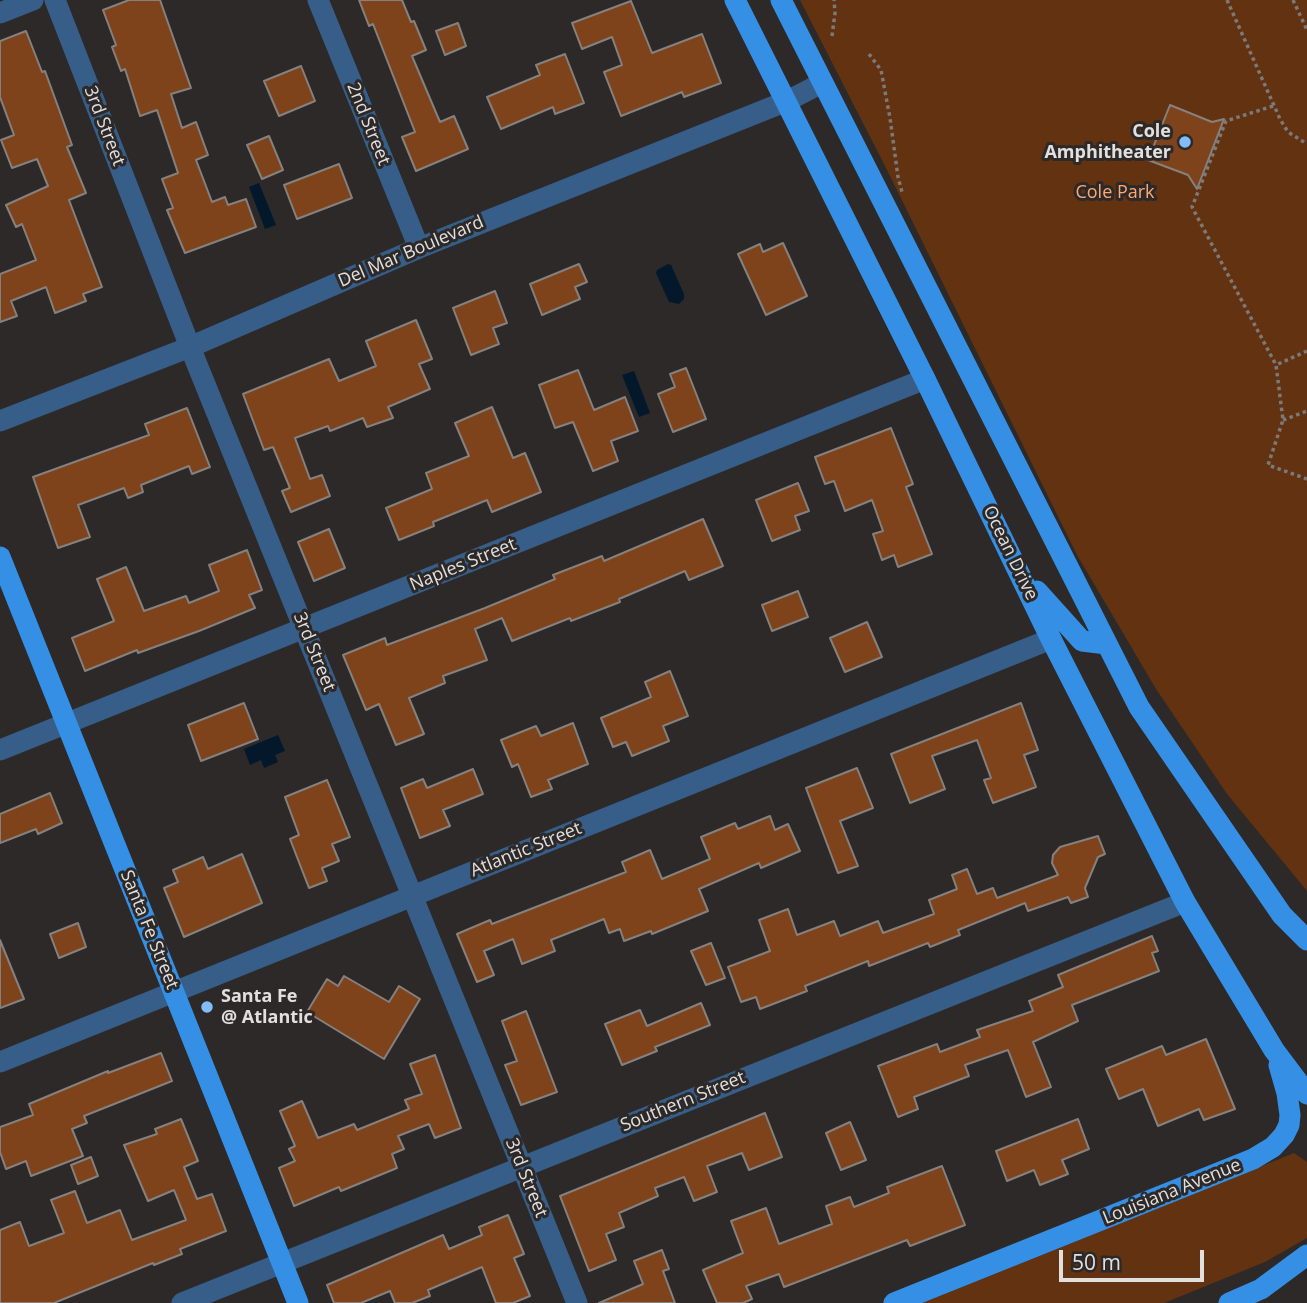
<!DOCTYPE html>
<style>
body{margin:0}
#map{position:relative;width:1307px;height:1303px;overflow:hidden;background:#2c2928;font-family:"Open Sans",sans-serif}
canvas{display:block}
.scale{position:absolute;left:1059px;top:1250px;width:145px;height:32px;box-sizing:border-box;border:4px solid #e2e0df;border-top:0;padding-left:9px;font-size:21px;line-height:24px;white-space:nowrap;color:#e2e0df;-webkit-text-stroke:5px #2c2928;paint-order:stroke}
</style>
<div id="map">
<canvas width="1307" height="1303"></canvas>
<div class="scale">50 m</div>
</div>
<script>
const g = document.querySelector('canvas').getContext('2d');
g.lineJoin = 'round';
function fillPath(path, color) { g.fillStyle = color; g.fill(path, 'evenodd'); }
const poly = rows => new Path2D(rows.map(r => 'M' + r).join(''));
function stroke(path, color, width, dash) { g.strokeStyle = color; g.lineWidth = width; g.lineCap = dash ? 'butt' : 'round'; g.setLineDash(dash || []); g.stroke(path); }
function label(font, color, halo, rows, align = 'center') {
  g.font = font + ' "Open Sans",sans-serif'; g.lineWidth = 6; g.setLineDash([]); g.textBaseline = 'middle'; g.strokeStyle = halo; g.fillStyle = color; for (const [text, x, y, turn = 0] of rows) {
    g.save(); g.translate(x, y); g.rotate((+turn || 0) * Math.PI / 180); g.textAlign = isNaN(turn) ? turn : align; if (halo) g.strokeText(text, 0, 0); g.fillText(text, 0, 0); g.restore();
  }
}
const green = poly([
 [800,0,1307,0,1307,891,1227,794,1156,689,1077,555,887,170],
 [1294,1153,1307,1162,1307,1238,1265,1262,1164,1303,922,1303]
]);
const water = poly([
 [259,183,276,225,265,229,249,187],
 [668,264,671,265,684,294,684,299,679,304,669,302,656,273,657,270],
 [634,371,650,413,639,417,622,375],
 [278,735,285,751,275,755,278,762,264,768,261,760,250,765,244,749]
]);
const building = poly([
 [129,0,160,0,191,88,171,94,182,128,196,122,208,155,196,160,212,202,225,197,228,205,246,199,256,227,185,253,167,210,173,208,162,179,178,173,157,110,140,116,125,69,121,71,112,47,116,45,103,10,129,0],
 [359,0,402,0,411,22,414,21,426,50,412,56,440,122,454,116,468,149,416,171,402,137,415,132,373,24,369,26,359,0],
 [631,1,652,53,702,34,721,83,684,97,682,92,621,116,604,72,622,65,612,37,582,49,572,23,631,1],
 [458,23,466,46,445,55,436,31,458,23],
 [26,31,42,72,45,71,72,145,67,147,86,193,69,200,102,287,83,294,86,301,55,313,46,287,11,301,17,316,0,322,0,274,36,260,22,224,16,227,6,205,48,186,37,159,12,168,1,140,14,135,0,97,0,41,26,31],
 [565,54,584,103,555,114,553,107,501,129,487,97,540,75,536,65,565,54],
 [301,66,315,101,279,116,264,81,301,66],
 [1170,105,1212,122,1224,119,1197,189,1188,175,1148,160,1170,105],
 [269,136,283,170,262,179,247,145,269,136],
 [339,164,352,198,297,219,284,185,339,164],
 [783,243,807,296,766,315,738,254,760,244,763,252,783,243],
 [579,264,587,282,575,287,580,299,542,315,530,284,579,264],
 [495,291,507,323,493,328,499,344,471,355,453,308,495,291],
 [416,320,432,359,419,364,430,389,388,407,393,418,367,427,363,418,330,431,328,426,295,438,310,479,322,475,330,496,291,512,282,491,290,488,273,447,264,450,243,394,329,359,339,381,376,366,366,341,416,320],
 [686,368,706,419,673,432,658,394,675,387,670,374,686,368],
 [578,370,594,410,625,397,638,431,611,441,618,461,593,471,573,422,555,428,539,385,578,370],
 [492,407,513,458,525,453,541,492,492,512,487,500,433,522,434,526,399,540,386,508,432,489,426,473,469,456,455,423,492,407],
 [187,408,210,467,192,474,189,466,141,485,143,492,128,498,124,488,78,505,90,537,58,548,33,477,149,435,145,424,187,408],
 [891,428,913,484,906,487,932,554,898,567,894,555,882,560,873,534,883,531,872,500,845,511,834,481,825,484,815,457,891,428],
 [798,483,809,511,795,516,800,530,772,541,756,500,798,483],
 [703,519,723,566,689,580,685,571,619,599,620,602,571,621,570,618,512,641,502,618,475,629,487,660,443,676,445,683,409,698,424,734,396,745,379,704,366,710,343,655,385,638,387,645,485,608,555,579,553,575,602,556,604,561,703,519],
 [329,529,345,568,314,581,298,542,329,529],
 [247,550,262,590,249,595,255,608,199,631,138,653,137,650,85,671,72,638,114,621,97,579,126,567,144,611,186,596,189,603,219,591,209,565,247,550],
 [798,591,808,617,772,631,762,605,798,591],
 [867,622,882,657,845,672,830,638,867,622],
 [670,671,688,716,663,726,669,741,632,756,626,742,613,747,601,718,651,697,645,682,670,671],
 [244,703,258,739,201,761,188,725,244,703],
 [1021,703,1038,750,1024,755,1036,787,993,803,984,780,991,778,977,740,932,756,945,789,910,803,891,754,1021,703],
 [573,723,588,764,548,780,552,789,531,797,518,764,512,767,501,740,536,726,541,736,573,723],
 [857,768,873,808,840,821,858,866,838,873,806,788,857,768],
 [473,769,483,794,443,810,450,826,420,838,401,788,423,779,427,788,473,769],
 [327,780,350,837,332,844,339,861,322,868,327,881,309,888,290,839,299,835,285,797,327,780],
 [50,793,62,823,38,834,36,829,0,843,0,814,50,793],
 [770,816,775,830,788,824,800,851,761,868,759,863,699,889,708,911,652,934,651,931,624,941,620,929,609,933,604,919,551,940,555,951,522,964,513,939,484,951,494,975,477,982,457,934,490,920,492,924,626,872,622,862,650,850,662,879,710,859,701,837,735,823,738,829,770,816],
 [1098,836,1105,854,1098,857,1085,888,1088,897,1071,903,1068,897,1028,911,1025,903,958,930,960,935,930,947,928,943,869,966,868,961,805,986,807,991,760,1009,756,997,741,1002,728,967,770,951,759,920,788,909,797,935,834,921,840,936,878,921,883,933,934,914,929,900,957,889,952,875,967,869,977,894,993,888,997,898,1058,875,1052,863,1053,855,1060,847,1098,836],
 [242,854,262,903,184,937,164,888,178,882,173,870,203,857,208,869,242,854],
 [78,923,86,947,59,958,50,934,78,923],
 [1152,936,1158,951,1152,953,1159,971,1072,1005,1078,1021,1033,1042,1051,1087,1026,1097,1008,1050,965,1065,969,1076,914,1097,918,1109,898,1117,878,1066,937,1044,940,1052,980,1037,977,1030,1033,1011,1029,1001,1063,987,1058,975,1152,936],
 [0,940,24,999,0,1008,0,940],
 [711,943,725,978,706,985,691,951,711,943],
 [344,976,389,1002,399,986,420,999,384,1059,307,1012,327,979,338,986,344,976],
 [701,1003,710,1025,655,1047,657,1051,622,1065,605,1024,640,1010,647,1026,701,1003],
 [526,1011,557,1092,521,1105,505,1065,517,1061,502,1021,526,1011],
 [1206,1039,1235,1109,1204,1120,1199,1109,1158,1126,1143,1089,1119,1099,1106,1069,1162,1046,1166,1055,1206,1039],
 [161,1053,172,1081,84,1116,87,1123,72,1129,83,1156,31,1176,26,1161,6,1169,0,1152,0,1127,33,1115,29,1104,108,1071,108,1073,161,1053],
 [435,1055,461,1128,435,1138,429,1124,398,1136,404,1149,392,1154,397,1168,341,1191,339,1187,294,1206,279,1168,295,1161,289,1149,295,1146,280,1111,302,1101,318,1138,354,1124,357,1130,409,1109,405,1100,422,1094,410,1064,435,1055],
 [765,1113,782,1157,749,1170,742,1153,707,1166,717,1192,694,1201,684,1177,655,1188,658,1196,619,1213,624,1227,606,1234,616,1260,589,1271,560,1196,765,1113],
 [181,1119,198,1161,184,1167,197,1199,212,1194,226,1231,180,1249,182,1254,154,1265,153,1263,54,1303,0,1303,0,1230,20,1222,29,1246,64,1233,51,1200,75,1191,87,1223,120,1210,132,1240,186,1220,174,1190,148,1201,124,1145,157,1134,155,1129,181,1119],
 [1078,1119,1089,1149,1062,1160,1068,1174,1040,1185,1034,1170,1007,1181,996,1151,1078,1119],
 [850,1122,866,1160,841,1170,826,1133,850,1122],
 [91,1157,98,1176,78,1184,71,1165,91,1157],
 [942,1166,965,1225,910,1246,907,1240,784,1287,779,1274,746,1286,752,1299,743,1303,717,1303,703,1270,743,1253,731,1221,766,1208,779,1244,832,1224,826,1206,850,1197,854,1207,889,1193,887,1187,942,1166],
 [508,1215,524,1254,514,1258,530,1296,513,1303,496,1303,482,1267,428,1290,430,1296,412,1303,395,1303,390,1291,361,1303,334,1303,327,1285,443,1235,449,1249,482,1235,479,1227,508,1215],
 [662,1250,669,1269,663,1271,675,1303,599,1303,643,1284,634,1261,662,1250]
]);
const path = poly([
 [1227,0,1280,119,1288,132,1307,144],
 [1293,0,1307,30],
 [832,36,835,13,834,0],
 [869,54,881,70,890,118,898,177,902,192],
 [1273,106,1226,121,1192,207,1276,365],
 [1307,351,1276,365,1283,420,1268,465,1307,479],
 [1283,420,1307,411]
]);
const minor = poly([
 [55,0,190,347,577,1303],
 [318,0,419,248],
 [0,13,33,0],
 [0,421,190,347,419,248,787,101,822,83],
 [0,750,925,379],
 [0,1062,1051,639],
 [182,1303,1185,902]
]);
const major = poly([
 [735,0,925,379,1051,639,1185,902,1274,1050,1307,1094],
 [781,0,1139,707,1282,915,1307,940],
 [0,557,298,1303],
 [1037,591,1082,641,1107,644],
 [894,1303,1253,1159,1273,1147,1284,1135,1289,1125,1290,1115,1287,1093,1279,1065],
 [1229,1303,1261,1289,1307,1255]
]);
const markers = [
 [1185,142,7,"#82bcfa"],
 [207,1007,7,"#82bcfa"]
];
const streetNames = [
 ["2nd Street",368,124,68],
 ["3rd Street",104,126,69],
 ["Del Mar Boulevard",411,252,-23],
 ["Ocean Drive",1010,553,64],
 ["Naples Street",463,565,-22],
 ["3rd Street",314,652,68],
 ["Atlantic Street",526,850,-22],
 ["Santa Fe Street",149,930,68],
 ["Southern Street",683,1102,-22],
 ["3rd Street",526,1178,68],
 ["Louisiana Avenue",1172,1192,-22]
];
const poiNames = [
 ["Cole",1171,132],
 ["Amphitheater",1171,153],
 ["Santa Fe",221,997,"left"],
 ["@ Atlantic",221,1018,"left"]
];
const parkNames = [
 ["Cole Park",1115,193]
];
fillPath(green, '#623211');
fillPath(water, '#04182c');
fillPath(building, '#7e431a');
stroke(building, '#84817f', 2);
stroke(path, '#7c7a79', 3.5, [3.5, 3.5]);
stroke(minor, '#365e88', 21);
stroke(major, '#3590e5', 21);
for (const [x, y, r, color] of markers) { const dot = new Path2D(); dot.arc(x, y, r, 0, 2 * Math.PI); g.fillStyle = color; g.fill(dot); stroke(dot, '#2c2928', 2.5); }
label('18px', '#e2e0df', '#2c2928', streetNames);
label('bold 18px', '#e2e0df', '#2c2928', poiNames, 'right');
label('18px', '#fea974', '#2c2928', parkNames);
</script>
